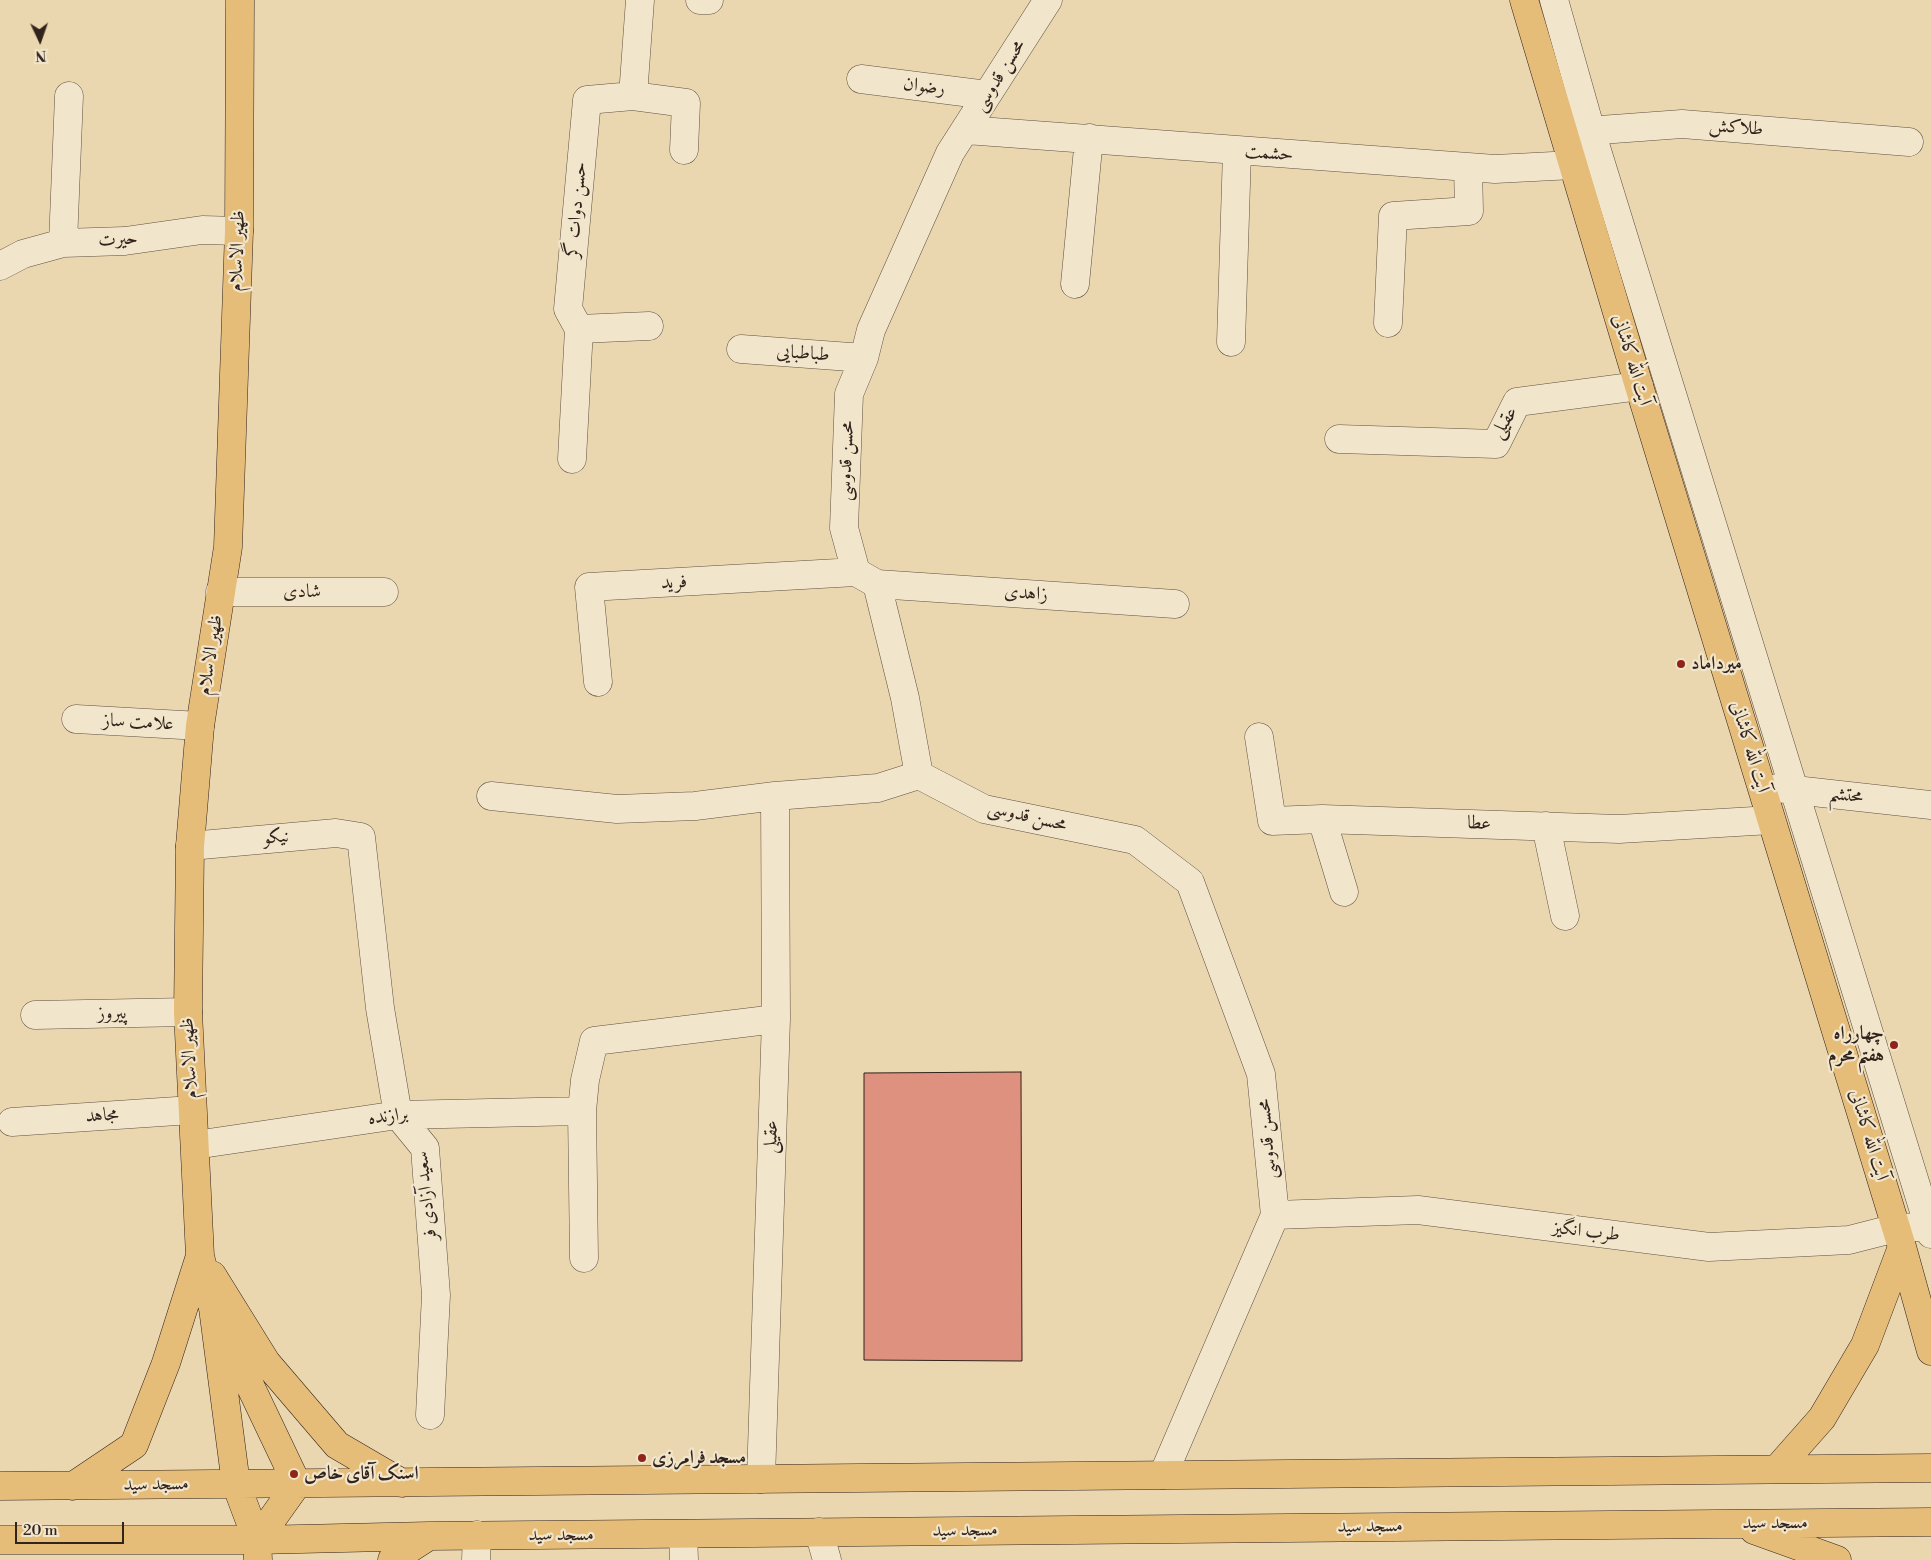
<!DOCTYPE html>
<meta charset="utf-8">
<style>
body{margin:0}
#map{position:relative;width:1931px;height:1560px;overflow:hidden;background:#ead7af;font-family:"Libre Bodoni",serif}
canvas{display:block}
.north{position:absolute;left:15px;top:15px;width:50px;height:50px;-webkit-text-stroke:4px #f1e5cb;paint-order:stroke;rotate:177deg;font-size:14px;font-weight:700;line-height:20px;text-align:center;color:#32231c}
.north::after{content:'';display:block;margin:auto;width:18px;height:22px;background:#32231c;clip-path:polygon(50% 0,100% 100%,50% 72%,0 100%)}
.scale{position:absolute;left:15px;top:1522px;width:109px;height:22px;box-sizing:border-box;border:2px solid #32231c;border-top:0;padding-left:6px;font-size:15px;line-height:18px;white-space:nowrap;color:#32231c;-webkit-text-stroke:4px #f1e5cb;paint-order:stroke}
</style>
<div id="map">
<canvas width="1931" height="1560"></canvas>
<div class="north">N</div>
<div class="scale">20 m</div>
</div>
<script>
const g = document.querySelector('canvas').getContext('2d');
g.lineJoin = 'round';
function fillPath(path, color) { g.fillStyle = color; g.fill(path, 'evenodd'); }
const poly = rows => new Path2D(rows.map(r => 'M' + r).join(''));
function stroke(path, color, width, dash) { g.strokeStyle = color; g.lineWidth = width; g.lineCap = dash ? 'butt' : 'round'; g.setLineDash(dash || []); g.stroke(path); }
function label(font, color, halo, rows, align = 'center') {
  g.font = font + ' "Libre Bodoni",Amiri,serif'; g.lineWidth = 4.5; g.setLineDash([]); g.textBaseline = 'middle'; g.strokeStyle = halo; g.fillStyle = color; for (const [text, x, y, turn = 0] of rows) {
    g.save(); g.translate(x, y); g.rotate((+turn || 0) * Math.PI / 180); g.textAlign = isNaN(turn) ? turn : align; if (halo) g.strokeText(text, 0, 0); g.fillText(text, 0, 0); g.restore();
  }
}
const building = poly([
 [1021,1072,1022,1361,864,1360,864,1073,1021,1072]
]);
const minor = poly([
 [700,0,709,0],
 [1048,0,950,153,871,330,864,358,849,394,844,528,856,572,877,584,905,698,919,775,984,809,1135,840,1190,882,1261,1074,1275,1215,1163,1475],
 [1554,0,1591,131,1931,1234],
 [861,79,987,95],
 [633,96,686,103,684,150],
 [966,130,1495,169,1573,165],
 [1573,132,1682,124,1909,142],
 [63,243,69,96],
 [0,266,23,254,63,243,125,241,202,230,239,231],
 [1075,284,1089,138],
 [1388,323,1393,216,1469,211,1468,167],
 [579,329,649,326],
 [1231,342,1237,152],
 [741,349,864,358],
 [1339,439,1496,444,1517,402,1639,386],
 [572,459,579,329,568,309,587,100,633,96,640,0],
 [877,584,1175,604],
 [220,592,384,592],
 [598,682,589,587,856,572],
 [76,719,200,726],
 [1259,737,1272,821,1322,819,1619,829,1771,820],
 [1777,788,1931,805],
 [491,796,617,809,695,806,775,796,878,788,919,775],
 [1322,819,1344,892],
 [1546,826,1565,916],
 [190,846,336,833,361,837,380,1008,398,1115,425,1148,436,1295,430,1415],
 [35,1015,188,1012],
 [12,1122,192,1110],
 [195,1145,398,1115,582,1111],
 [1275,1215,1418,1210,1709,1247,1849,1240,1896,1228,1919,1227],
 [584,1258,582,1111,585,1080,594,1041,776,1019],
 [761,1479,776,1019,775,796],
 [819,1532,827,1560],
 [683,1534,684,1560],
 [476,1560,477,1535]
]);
const major = poly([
 [240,0,239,231,228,547,200,726,190,846,188,1012,200,1256,213,1308,236,1484,257,1540,258,1560],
 [1524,0,1639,386,1902,1247,1931,1351],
 [212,1275,266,1362,337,1445,402,1483],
 [224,1331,297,1484,257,1540],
 [1777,1469,1822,1418,1865,1345,1902,1247],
 [0,1486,1931,1468],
 [73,1486,134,1445,166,1363,200,1256],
 [1754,1530,1837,1560],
 [0,1540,257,1540,429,1536,1931,1522],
 [392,1560,429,1536]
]);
const markers = [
 [1681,664,5,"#8f2418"],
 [1894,1045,5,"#8f2418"],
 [642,1458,5,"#8f2418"],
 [294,1474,5,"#8f2418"]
];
const streetNames = [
 ["محسن قدوسی",1000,76,-58],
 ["رضوان",924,87,7],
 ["طلاکش",1736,128,5],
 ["حشمت",1269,154,4],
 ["حسن دوات گر",577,210,-85],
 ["حیرت",118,240,-4],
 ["ظهیر الاسلام",238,251,-88],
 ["طباطبایی",803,354,4],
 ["آیت الله کاشانی",1631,360,73],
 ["عقیلی",1505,423,-57],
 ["محسن قدوسی",847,461,-88],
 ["فرید",674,583,-3],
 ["شادی",302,592],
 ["زاهدی",1026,594,4],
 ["ظهیر الاسلام",211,655,-81],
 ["علامت ساز",138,723,3],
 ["آیت الله کاشانی",1749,747,73],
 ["محتشم",1846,796,6],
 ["محسن قدوسی",1027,817,13],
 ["عطا",1479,824,2],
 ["نیکو",276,838,-5],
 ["پیروز",112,1014,-1],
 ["ظهیر الاسلام",190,1058,-93],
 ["مجاهد",102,1116,-4],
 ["برازنده",388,1117,-7],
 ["آیت الله کاشانی",1868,1135,73],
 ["عقیلی",772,1137,-88],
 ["محسن قدوسی",1268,1139,-95],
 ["سعید آزادی فر",427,1196,-96],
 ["طرب انگیز",1586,1232,7],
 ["مسجد سید",156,1485,-1],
 ["مسجد سید",1775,1523],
 ["مسجد سید",1370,1527,-1],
 ["مسجد سید",965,1531,-1],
 ["مسجد سید",561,1535]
];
const poiNames = [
 ["میرداماد",1691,664],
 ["چهارراه",1884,1034,"right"],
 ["هفتم محرم",1884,1056,"right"],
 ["مسجد فرامرزی",652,1458],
 ["اسنک آقای خاص",304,1474]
];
fillPath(building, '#de917e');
stroke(building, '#32231c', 1);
stroke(minor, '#605041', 29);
stroke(major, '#32231c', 29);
stroke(minor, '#f1e5cb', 28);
stroke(major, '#e5bc78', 28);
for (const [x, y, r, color] of markers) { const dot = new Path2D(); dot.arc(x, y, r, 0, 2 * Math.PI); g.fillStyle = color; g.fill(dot); stroke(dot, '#f1e5cb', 2); }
label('19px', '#32231c', '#f1e5cb', streetNames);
label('bold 19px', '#32231c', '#f1e5cb', poiNames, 'left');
</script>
